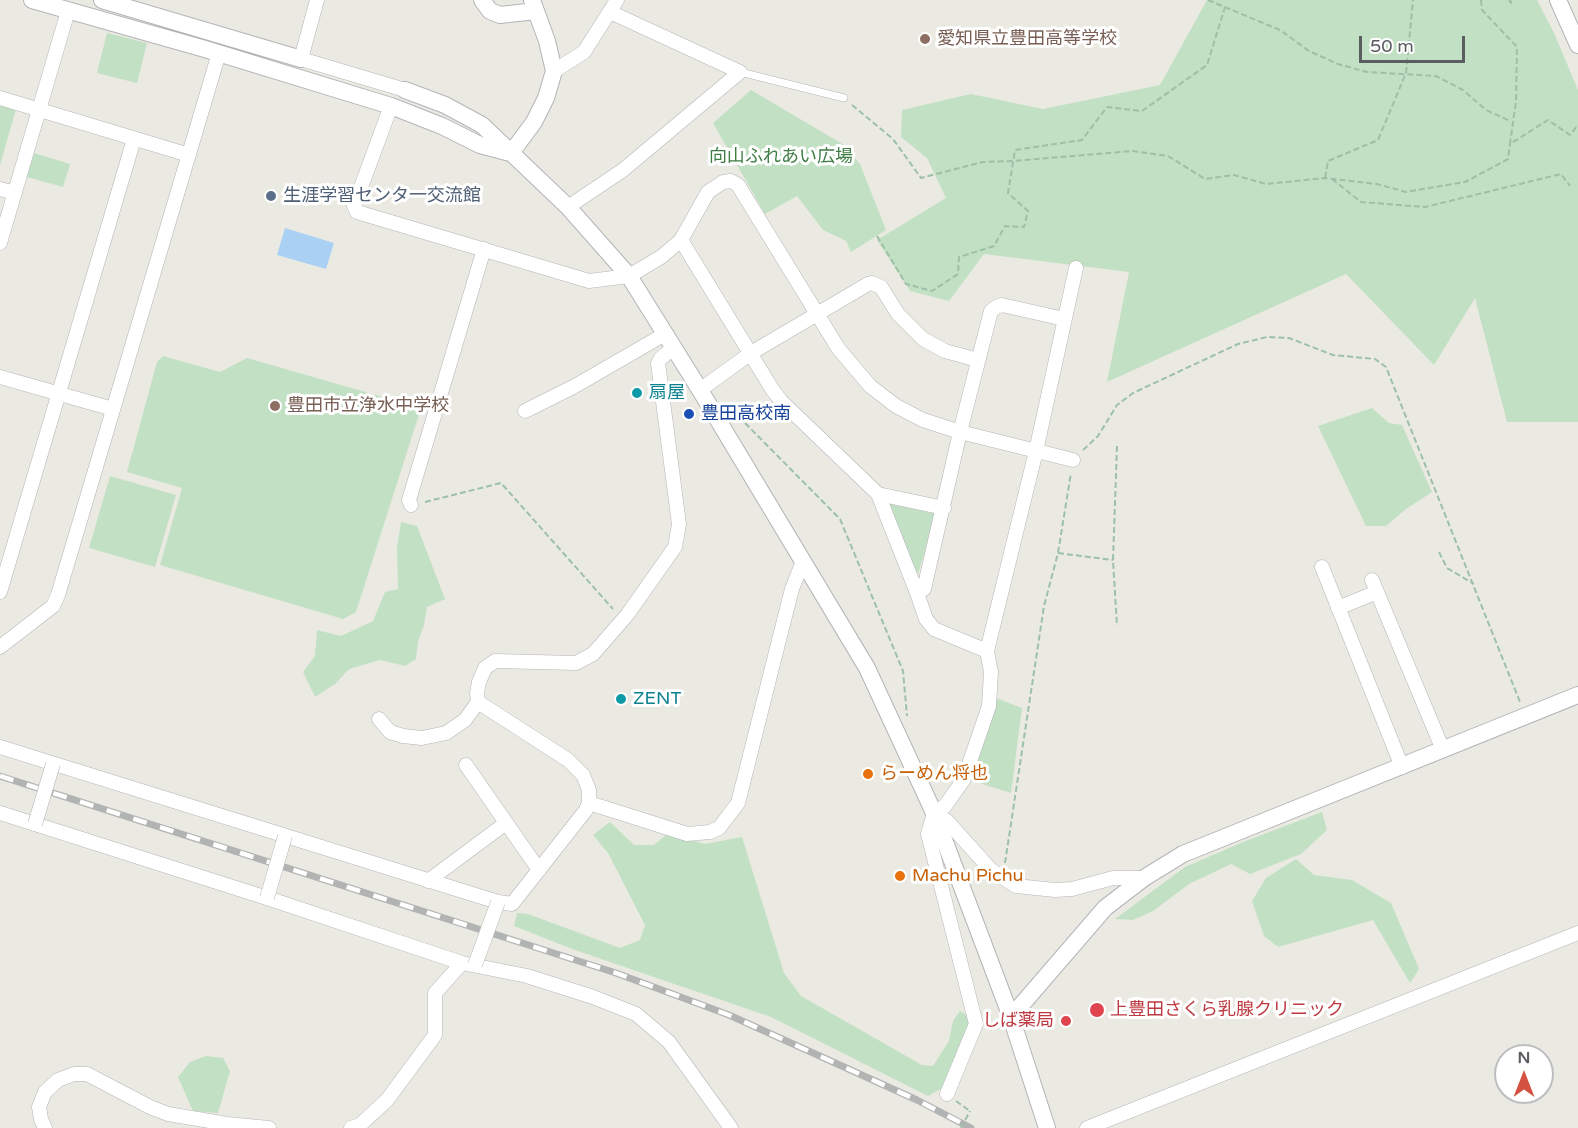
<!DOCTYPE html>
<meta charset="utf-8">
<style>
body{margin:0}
#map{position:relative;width:1578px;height:1128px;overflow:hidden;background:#ebeae2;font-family:"Varela Round",sans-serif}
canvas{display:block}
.north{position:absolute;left:1494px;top:1044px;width:60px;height:60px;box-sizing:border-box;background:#fff;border:2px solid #bdbec0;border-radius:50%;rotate:0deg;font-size:16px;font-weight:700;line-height:24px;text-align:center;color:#5b5d61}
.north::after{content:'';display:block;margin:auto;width:21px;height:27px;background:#d35241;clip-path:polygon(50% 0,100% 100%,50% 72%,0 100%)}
.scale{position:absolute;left:1359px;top:36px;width:106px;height:27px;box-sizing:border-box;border:3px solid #5b5d61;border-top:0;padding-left:8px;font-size:18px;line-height:21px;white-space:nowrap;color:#5b5d61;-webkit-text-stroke:4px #fff;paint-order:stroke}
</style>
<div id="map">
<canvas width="1578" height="1128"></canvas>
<div class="north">N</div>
<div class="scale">50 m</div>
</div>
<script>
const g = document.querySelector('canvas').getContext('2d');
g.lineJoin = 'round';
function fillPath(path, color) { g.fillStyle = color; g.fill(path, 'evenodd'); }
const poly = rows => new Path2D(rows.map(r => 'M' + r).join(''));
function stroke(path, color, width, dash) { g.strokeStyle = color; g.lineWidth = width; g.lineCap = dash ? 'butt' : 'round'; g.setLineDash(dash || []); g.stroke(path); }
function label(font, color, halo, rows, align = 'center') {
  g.font = font + ' "Varela Round","Noto Sans JP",sans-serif'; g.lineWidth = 6; g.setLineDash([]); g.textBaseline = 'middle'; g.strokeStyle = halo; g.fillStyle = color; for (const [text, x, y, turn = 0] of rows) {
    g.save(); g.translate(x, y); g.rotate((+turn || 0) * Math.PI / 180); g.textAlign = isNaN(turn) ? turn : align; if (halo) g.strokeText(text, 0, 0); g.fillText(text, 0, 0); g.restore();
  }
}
const green = poly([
 [1207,0,1537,0,1554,33,1578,90,1578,422,1507,422,1475,298,1434,365,1346,274,1107,382,1129,272,984,254,949,301,910,291,877,240,946,198,927,158,901,137,902,110,971,94,1043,109,1160,85],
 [107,33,147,43,137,83,97,73],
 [751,90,844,145,860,164,886,230,851,252,846,241,823,230,797,196,765,214,713,123],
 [0,104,16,109,0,165],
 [34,153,70,164,63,187,27,177],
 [163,356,220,372,247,358,421,408,356,612,343,619,160,565,182,488,127,472,157,362],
 [1372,408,1389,423,1402,425,1432,492,1406,509,1386,526,1366,526,1318,426],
 [110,476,176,495,155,567,89,548],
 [887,503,936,514,918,574],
 [401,522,417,526,445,599,427,607,424,625,418,641,416,659,405,666,380,660,349,669,335,684,315,697,303,672,315,656,317,630,341,636,373,621,385,592,398,589,397,547],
 [996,698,1022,708,1011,793,970,780],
 [1322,812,1327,830,1301,854,1250,874,1231,864,1189,884,1153,911,1133,920,1115,919,1185,867,1243,842],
 [610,822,634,845,654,845,667,834,705,844,742,837,784,973,801,996,922,1065,933,1066,949,1041,953,1021,960,1011,969,1016,968,1029,944,1087,928,1096,771,1017,572,949,514,926,517,913,528,914,620,948,640,940,645,925,608,853,593,835],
 [1296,859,1314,875,1352,880,1391,903,1419,969,1410,983,1373,920,1278,947,1264,936,1252,901,1266,878],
 [206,1056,223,1058,230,1071,218,1113,193,1111,178,1077,190,1062]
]);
const water = poly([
 [285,228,334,243,326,269,277,255]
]);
const path = poly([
 [1208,0,1280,30,1309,51,1338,64,1367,72,1436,76,1463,90,1486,110,1510,121],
 [1481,0,1482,10,1517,47,1516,101,1510,144,1548,120,1570,135,1578,125],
 [1509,0,1511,3,1511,0],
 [852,105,893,139,921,178,983,162,1013,161,1133,151,1168,156,1205,179,1234,175,1266,184,1325,178,1377,184,1406,192,1465,182,1508,159,1510,144],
 [1325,178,1328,161,1378,140,1406,73,1413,0],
 [1332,179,1361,202,1425,207,1561,174,1570,186],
 [877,236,906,284,932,291,958,274,959,257,994,246,1005,226,1024,227,1028,211,1008,193,1015,150,1082,140,1107,107,1142,111,1207,65,1225,7],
 [745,423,840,519,903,671,907,716],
 [1117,446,1113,560,1117,626],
 [1083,450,1098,436,1117,405,1133,393,1238,344,1267,337,1289,338,1333,355,1375,359,1386,367,1520,702],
 [425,502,501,483,613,609],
 [1439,552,1447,568,1474,584],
 [1058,553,1113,560],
 [1005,863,1044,606,1058,553,1071,473],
 [956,1101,970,1111]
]);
const service = poly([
 [740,72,844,98]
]);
const minor = poly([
 [317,0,301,59,405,90],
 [554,71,584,52,617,0],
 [0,98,189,155],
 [391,106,354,206,357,212,589,281,629,276,661,257,681,240,708,192,723,182,731,181,738,185,838,348,870,386,896,406,923,420,960,432,1073,460],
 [0,189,15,193],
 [568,207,623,170,740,72,610,12],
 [681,240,772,389,781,401,878,494,944,508],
 [0,243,68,11],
 [0,377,113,409],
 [700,390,751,353,868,284,872,283,881,287,898,314,923,339,945,351,978,360],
 [525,411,575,386,665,334],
 [878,494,917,593],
 [411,505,409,500,484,249],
 [1322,567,1402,767],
 [1372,580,1443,750],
 [0,592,134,139],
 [1338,608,1377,592],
 [0,647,53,606,58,595,219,53],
 [987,651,934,629,926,619,917,593,924,589,960,432,991,311,996,307,1002,305,1064,319],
 [379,719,390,732,403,736,422,738,446,733,465,720,478,702],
 [0,747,498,902,512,904,586,810,589,803,589,790,583,775,568,760,478,702,477,693,479,682,485,668,495,661,576,663,593,654,627,615,675,547,679,524,658,363,661,358,673,348],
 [466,765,539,870],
 [589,803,687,834,710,832,719,828,738,803,779,640,792,589,803,561],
 [0,813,267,898,462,963,527,976,593,997,636,1014,669,1042,731,1128],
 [934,813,947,821,991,870,1016,886,1055,890,1072,889,1113,878,1144,878],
 [428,881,506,823],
 [947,1094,976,1024,928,834,934,813,945,806,964,779,989,706,991,672,987,651,1036,451,1076,268],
 [45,1128,41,1119,39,1107,45,1092,58,1080,74,1074,87,1074,150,1107,168,1114,227,1124,269,1128],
 [351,1128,360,1125,387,1100,435,1035,435,993,462,963],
 [1087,1128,1578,933]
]);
const tertiary = poly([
 [32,0,205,49,391,106,442,126,480,145,510,153],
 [102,0,301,59],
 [482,0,490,11,500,15,536,11],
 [1558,0,1578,45],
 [405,90,445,105,482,125,568,207,629,276,700,390,867,668,934,813,1011,1017,1047,1128],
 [511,153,534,122,546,98,554,71,547,41,532,0],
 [1011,1017,1105,908,1144,878,1183,854,1578,695]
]);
const rail = poly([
 [0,776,616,973,729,1015,917,1100,971,1128]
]);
const pathBridge = poly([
 [961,1128,970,1111]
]);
const minorBridge = poly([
 [35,824,53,764],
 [267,898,285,836],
 [475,965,498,902]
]);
const markers = [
 [925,39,6,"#8d6e63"],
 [271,196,6,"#5c6f8a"],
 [637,393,6,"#0f9aa8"],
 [275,406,6,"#8d6e63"],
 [689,414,6,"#1a4fb4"],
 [621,699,6,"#0f9aa8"],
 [868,774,6,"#e8710a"],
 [900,876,6,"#e8710a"],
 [1097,1010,8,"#e0444e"],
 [1066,1021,6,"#e0444e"]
];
const educationNames = [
 ["愛知県立豊田高等学校",937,39],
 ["豊田市立浄水中学校",287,406]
];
const parkNames = [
 ["向山ふれあい広場",781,157]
];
const serviceNames = [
 ["生涯学習センタ一交流館",283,196]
];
const cultureNames = [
 ["扇屋",649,393],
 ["ZENT",633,699]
];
const transitNames = [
 ["豊田高校南",701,414]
];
const foodNames = [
 ["らーめん将也",880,774],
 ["Machu Pichu",912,876]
];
const healthNames = [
 ["上豊田さくら乳腺クリニック",1110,1010],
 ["しば薬局",1054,1021,"right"]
];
fillPath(green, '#c2e0c3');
fillPath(water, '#aad1f4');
stroke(service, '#b3b4b8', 8);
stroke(minor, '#b3b4b8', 15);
stroke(tertiary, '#b3b4b8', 18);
stroke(path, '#9cc0a8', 2, [6, 3]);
stroke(service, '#fff', 7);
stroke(minor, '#fff', 14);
stroke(tertiary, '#fff', 16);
stroke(rail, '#b2b3b3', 7);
stroke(rail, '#fff', 4.5, [14]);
stroke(minorBridge, '#b3b4b8', 15, []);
stroke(pathBridge, '#9cc0a8', 2, [6, 3]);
stroke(minorBridge, '#fff', 14);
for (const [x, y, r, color] of markers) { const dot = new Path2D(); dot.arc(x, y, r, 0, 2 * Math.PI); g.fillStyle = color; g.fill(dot); stroke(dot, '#fff', 2); }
label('18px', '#785e54', '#fff', educationNames, 'left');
label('18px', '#3e7d44', '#fff', parkNames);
label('18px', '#4e5e75', '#fff', serviceNames, 'left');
label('18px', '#0d838f', '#fff', cultureNames, 'left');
label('18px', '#164399', '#fff', transitNames, 'left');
label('18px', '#c56008', '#fff', foodNames, 'left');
label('18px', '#be3a42', '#fff', healthNames, 'left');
</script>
